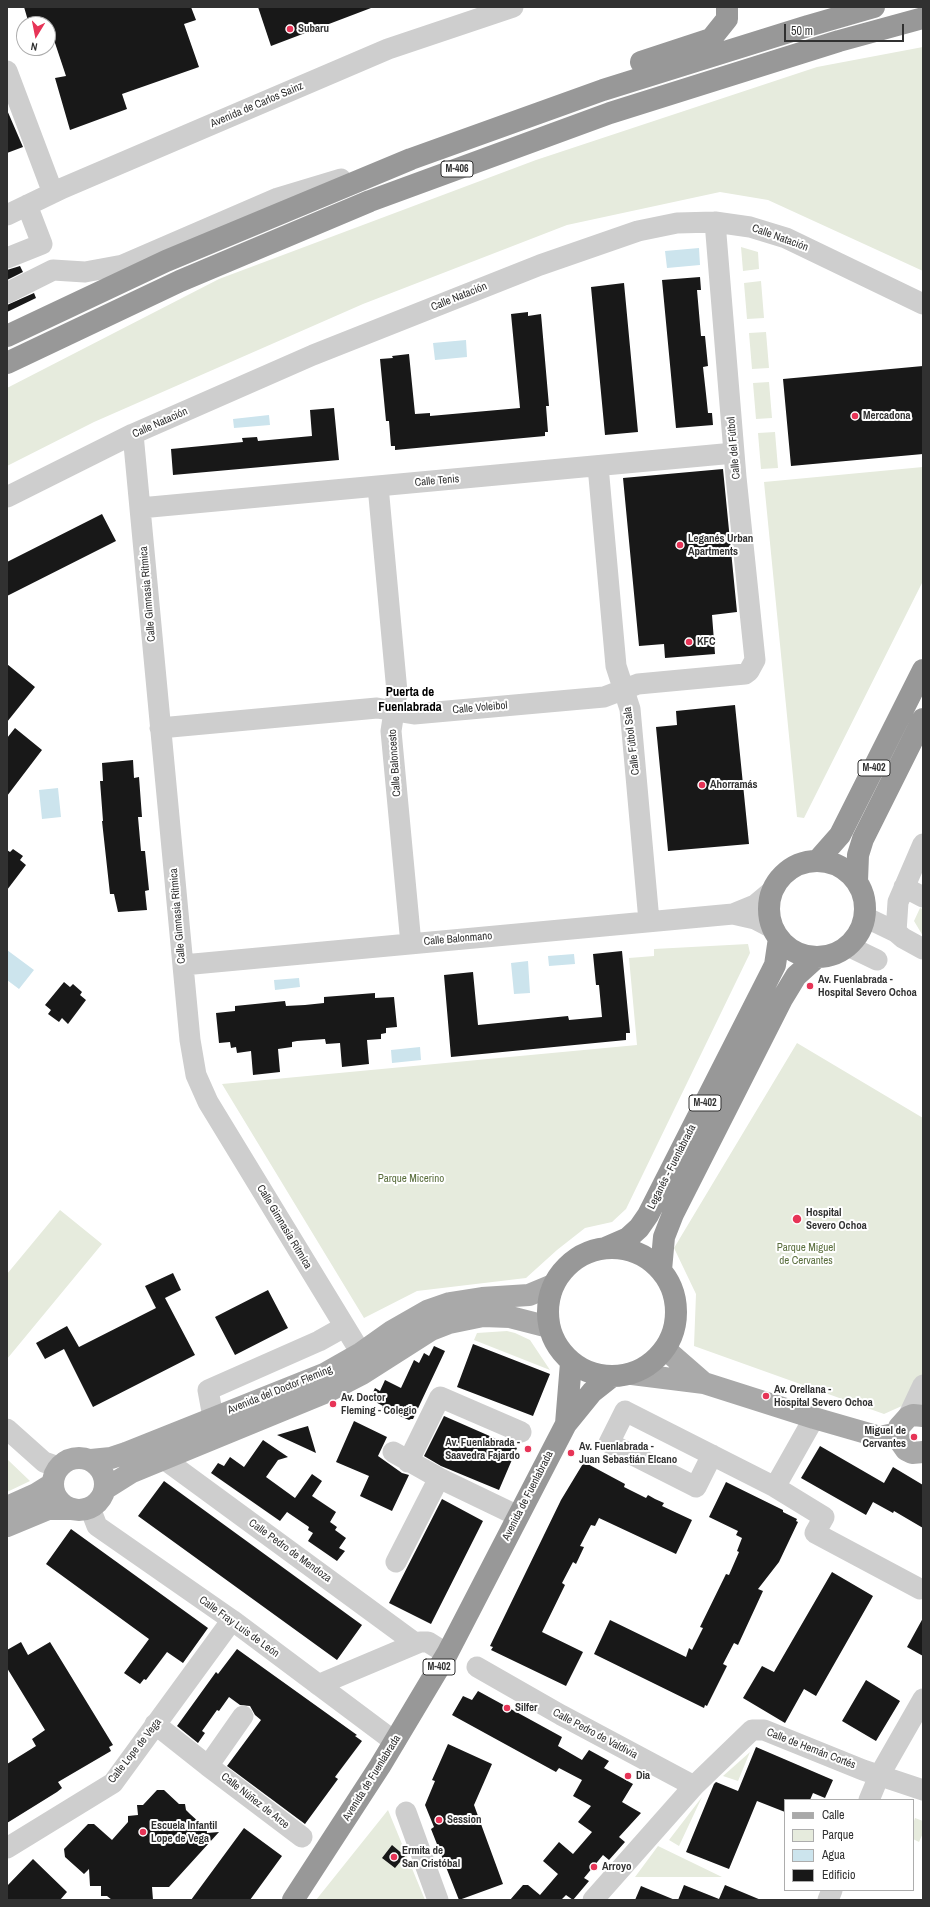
<!DOCTYPE html>
<meta charset="utf-8">
<style>
body{margin:0}
#map{position:relative;width:930px;height:1907px;overflow:hidden;background:#fff;font-family:"Archivo Narrow",sans-serif}
canvas{display:block}
.frame{position:absolute;inset:0;border:8px solid #313131;pointer-events:none}
.legend{position:absolute;left:784px;top:1799px;width:130px;height:92px;box-sizing:border-box;background:#fff;border:1px solid #adadad;margin:0;padding:5px 7px;list-style:none;font-size:12px;color:#313131}
.legend li{display:flex;align-items:center;gap:8px;height:20px}
.legend b{width:20px;border:1px solid #adadad}
.north{position:absolute;left:16px;top:16px;width:40px;height:40px;box-sizing:border-box;background:#fff;border:1px solid #adadad;border-radius:50%;rotate:190deg;font-size:11px;font-weight:700;line-height:16px;text-align:center;color:#313131}
.north::after{content:'';display:block;margin:auto;width:14px;height:18px;background:#e73457;clip-path:polygon(50% 0,100% 100%,50% 72%,0 100%)}
.scale{position:absolute;left:784px;top:24px;width:120px;height:18px;box-sizing:border-box;border:2px solid #313131;border-top:0;padding-left:5px;font-size:12px;line-height:14px;white-space:nowrap;color:#313131;-webkit-text-stroke:3px #fff;paint-order:stroke}
</style>
<div id="map">
<canvas width="930" height="1907"></canvas>
<div class="frame"></div>
<ul class="legend">
<li><b style="height:5px;background:#a9a9a9"></b>Calle</li>
<li><b style="height:11px;background:#e6ebdd"></b>Parque</li>
<li><b style="height:11px;background:#cce4ed"></b>Agua</li>
<li><b style="height:11px;background:#181818"></b>Edificio</li>
</ul>
<div class="north">N</div>
<div class="scale">50 m</div>
</div>
<script>
const g = document.querySelector('canvas').getContext('2d');
g.lineJoin = 'round';
function fillPath(path, color) { g.fillStyle = color; g.fill(path, 'evenodd'); }
const poly = rows => new Path2D(rows.map(r => 'M' + r).join(''));
function stroke(path, color, width, dash) { g.strokeStyle = color; g.lineWidth = width; g.lineCap = dash ? 'butt' : 'round'; g.setLineDash(dash || []); g.stroke(path); }
function label(font, color, halo, rows, align = 'center') {
  g.font = font + ' "Archivo Narrow",sans-serif'; g.lineWidth = 4; g.setLineDash([]); g.textBaseline = 'middle'; g.strokeStyle = halo; g.fillStyle = color; for (const [text, x, y, turn = 0] of rows) {
    g.save(); g.translate(x, y); g.rotate((+turn || 0) * Math.PI / 180); g.textAlign = isNaN(turn) ? turn : align; if (halo) g.strokeText(text, 0, 0); g.fillText(text, 0, 0); g.restore();
  }
}
const green = poly([
 [923,47,923,271,768,200,720,192,567,225,363,304,94,422,7,466,7,388,219,279,536,160,817,67],
 [741,247,758,252,759,269,743,271],
 [761,281,764,318,747,319,744,283],
 [766,332,769,368,752,369,749,333],
 [769,382,772,418,756,419,753,383],
 [775,432,778,468,761,469,758,433],
 [923,467,923,581,804,818,797,817,764,482],
 [920,908,923,909,923,936,914,921],
 [748,944,750,953,626,1209,612,1222,585,1228,557,1250,526,1278,417,1291,364,1318,222,1084,637,1045,629,958,654,956,654,949],
 [797,1043,923,1118,923,1405,913,1401,884,1414,694,1346,696,1294,674,1248],
 [60,1210,102,1244,7,1359,7,1274],
 [507,1331,515,1333,530,1340,550,1370,474,1340,477,1333],
 [7,1459,30,1481,7,1492],
 [750,1752,738,1781,723,1776],
 [702,1797,679,1846,669,1840],
 [388,1810,425,1900,316,1900],
 [915,1818,923,1821,923,1833,919,1842,913,1839,913,1824],
 [658,1846,722,1877,635,1877]
]);
const water = poly([
 [699,248,700,265,667,268,665,251],
 [466,340,467,357,435,360,433,343],
 [269,415,270,425,234,428,233,419],
 [58,788,61,817,42,819,39,790],
 [7,950,34,970,19,989,7,980],
 [574,954,575,964,549,966,548,956],
 [528,961,530,993,514,994,511,963],
 [299,978,300,987,275,990,274,980],
 [420,1047,421,1060,392,1063,391,1050]
]);
const building = poly([
 [24,7,191,7,196,20,184,24,199,67,122,94,127,109,70,130,55,78,66,76,53,37,48,39,48,24,29,24],
 [258,7,370,7,371,8,271,46],
 [7,110,23,147,7,153],
 [20,266,23,272,7,280,7,270],
 [700,277,701,290,697,290,701,336,705,336,708,366,703,367,706,394,708,413,712,413,713,425,676,428,662,280],
 [624,283,638,432,605,435,591,287],
 [34,293,36,298,7,312,7,305],
 [528,312,528,316,541,314,549,406,546,406,548,432,545,432,545,436,395,450,395,446,391,446,389,421,386,421,380,359,393,358,392,356,409,354,415,414,430,413,430,416,520,408,511,314],
 [923,366,923,454,791,466,783,379],
 [334,408,339,460,173,475,171,449,243,442,242,438,257,437,258,441,312,436,310,410],
 [723,469,737,612,712,615,715,654,665,658,664,644,639,646,623,478],
 [102,514,116,541,7,596,7,562],
 [7,664,35,687,7,722],
 [735,705,749,844,668,851,656,727,677,725,676,711],
 [15,728,42,750,7,796,7,738],
 [133,760,134,778,139,777,142,817,138,817,141,851,145,851,149,890,145,891,147,910,118,912,114,894,110,894,102,821,103,821,100,781,103,781,102,763],
 [13,849,23,856,20,860,26,865,7,890,7,850,10,852],
 [622,951,630,1033,626,1033,626,1040,451,1057,444,975,473,972,478,1025,568,1016,569,1020,602,1017,599,985,596,985,593,954],
 [64,982,70,987,73,984,82,992,80,995,86,1000,68,1024,62,1018,59,1022,48,1014,51,1010,45,1005],
 [375,993,375,998,394,997,397,1027,386,1028,386,1033,381,1034,381,1039,367,1040,369,1064,342,1067,340,1043,326,1044,325,1039,297,1041,292,1042,292,1047,278,1049,280,1072,253,1075,251,1051,237,1053,236,1047,231,1048,230,1042,219,1043,216,1013,235,1011,235,1006,285,1001,286,1006,305,1005,324,1003,324,997],
 [173,1273,181,1290,165,1298,195,1355,93,1407,64,1349,45,1359,36,1343,67,1326,79,1347,156,1308,145,1286],
 [268,1290,288,1328,235,1355,215,1317],
 [473,1344,550,1374,533,1416,457,1387],
 [434,1346,445,1351,413,1419,411,1419,409,1420,382,1408,383,1406,370,1399,375,1388,380,1391,385,1380,401,1388,414,1360,419,1363,424,1353,429,1356],
 [444,1416,517,1448,499,1490,441,1466,424,1456],
 [354,1421,387,1437,378,1456,402,1473,409,1475,392,1511,360,1496,369,1476,336,1462],
 [308,1426,316,1453,277,1435],
 [263,1440,288,1457,278,1460,266,1477,295,1498,312,1474,322,1481,312,1496,336,1512,330,1522,337,1527,335,1530,346,1538,339,1548,345,1551,337,1561,308,1541,313,1533,308,1530,309,1527,287,1512,280,1521,211,1473,218,1463,224,1466,230,1457,244,1467],
 [820,1446,884,1483,893,1467,923,1485,923,1528,894,1511,893,1513,873,1502,866,1515,801,1478],
 [584,1462,625,1484,624,1487,646,1498,648,1495,655,1499,664,1503,662,1506,692,1520,676,1554,599,1518,595,1526,591,1525,580,1546,584,1547,576,1564,573,1562,562,1583,565,1585,542,1632,583,1652,566,1686,491,1650,493,1647,490,1646,561,1500],
 [164,1481,362,1625,337,1660,138,1516],
 [726,1482,783,1510,783,1512,797,1519,796,1521,798,1522,779,1562,758,1589,763,1591,738,1645,734,1643,723,1664,727,1666,707,1706,705,1705,704,1708,594,1654,610,1620,686,1657,689,1648,692,1650,703,1628,700,1627,726,1574,729,1575,739,1552,737,1551,742,1538,736,1535,738,1531,709,1517],
 [442,1499,483,1521,431,1624,389,1603],
 [71,1529,208,1628,183,1663,167,1652,146,1680,144,1679,140,1684,124,1673,149,1639,46,1564],
 [832,1572,873,1596,816,1696,804,1689,785,1723,743,1698,762,1666,774,1672],
 [923,1618,923,1656,907,1647],
 [21,1642,28,1655,50,1642,113,1745,109,1747,111,1751,58,1782,62,1788,57,1792,7,1823,7,1764,36,1746,32,1739,45,1730,7,1668,7,1650],
 [237,1649,357,1735,355,1736,362,1741,335,1777,338,1779,305,1824,227,1766,261,1720,255,1715,250,1706,240,1705,229,1697,219,1711,217,1710,202,1731,205,1733,198,1743,177,1726,216,1672,218,1674],
 [866,1680,900,1701,876,1741,842,1721],
 [478,1691,562,1737,558,1746,582,1760,589,1750,609,1761,604,1768,633,1784,622,1802,641,1813,619,1837,625,1842,609,1860,603,1855,584,1878,589,1881,573,1900,566,1895,561,1900,510,1900,523,1885,528,1885,540,1895,558,1874,543,1861,559,1842,573,1854,592,1832,578,1822,591,1806,573,1796,582,1780,559,1768,556,1772,452,1715,463,1696,472,1700],
 [448,1744,492,1764,474,1805,503,1884,459,1900,431,1829,434,1827,425,1805,435,1781,432,1780],
 [756,1747,833,1780,825,1798,813,1793,810,1800,785,1800,785,1812,757,1801,729,1869,686,1852,714,1784,716,1782,738,1791],
 [157,1790,164,1790,179,1804,185,1804,186,1810,190,1814,200,1823,206,1823,207,1833,219,1832,169,1887,152,1887,153,1900,112,1900,107,1896,101,1896,101,1886,90,1886,89,1869,84,1874,65,1857,64,1849,88,1824,94,1824,112,1840,128,1822,128,1816,138,1815,137,1805,143,1805],
 [244,1828,282,1856,250,1900,191,1900],
 [392,1845,405,1856,395,1868,382,1858],
 [33,1859,67,1892,60,1900,7,1900,7,1886],
 [684,1885,719,1899,725,1885,761,1900,678,1900],
 [641,1886,675,1900,635,1900]
]);
const minor = poly([
 [7,71,53,193],
 [7,215,63,188,388,49,513,7],
 [7,258,42,244,27,205],
 [7,293,53,270,85,272,123,265,278,198,341,179],
 [133,434,190,1040,196,1075,208,1102,361,1353],
 [598,466,616,666,630,709,649,921],
 [378,486,397,692,391,731,411,944],
 [7,497,133,434,313,355,540,265,638,231,677,223,715,222,750,227,786,238,923,304],
 [140,508,734,453],
 [160,728,377,708,414,714,604,697,638,684,745,674,749,671,755,660,736,477,715,222],
 [904,887,923,897],
 [733,914,755,905,773,890],
 [865,917,896,932,903,938,923,949],
 [896,932,898,902,923,844],
 [848,946,877,960],
 [183,965,733,914,755,919,774,929],
 [213,1417,208,1390,319,1341,344,1327],
 [908,1417,923,1385],
 [814,1418,775,1487,824,1517,815,1533,920,1589],
 [7,1429,44,1462,58,1467],
 [393,1452,439,1478,518,1516],
 [712,1455,696,1487,609,1443,625,1411,775,1487],
 [164,1459,415,1643],
 [408,1462,440,1397,521,1432],
 [90,1508,97,1526,232,1620,395,1742],
 [396,1562,439,1478],
 [477,1667,561,1715,694,1786],
 [318,1685,420,1642,428,1642,447,1654],
 [155,1724,208,1766,243,1716],
 [208,1766,302,1837],
 [869,1800,879,1776,923,1699],
 [406,1812,438,1900],
 [7,1848,113,1783,232,1620],
 [593,1900,694,1786,752,1730,764,1730,863,1770,923,1790],
 [828,1900,832,1890]
]);
const major = poly([
 [665,1349,704,1383],
 [632,1374,704,1383,814,1418,880,1437,898,1433],
 [923,1416,913,1415,908,1417,899,1427,898,1433,899,1440,906,1450,912,1453,923,1452],
 '53 1484a26 26 0 1 1 52 0a26 26 0 1 1-52 0Z',
 [91,1460,111,1458,126,1453,324,1374,361,1353,392,1331,427,1311,450,1303,482,1298,529,1295,553,1285],
 [105,1489,132,1472,329,1391,362,1374,431,1330,449,1323,483,1316,510,1317,549,1327],
 [7,1507,36,1494,52,1484],
 [7,1526,48,1509,73,1509]
]);
const highway = poly([
 [641,62,711,39,727,19,727,7],
 [7,336,166,261,411,159,603,90,808,26,874,7],
 [7,363,180,281,370,201,610,113,839,41,923,18],
 [818,860,840,835,923,670],
 '769 909a48 48 0 1 1 96 0a48 48 0 1 1-96 0Z',
 [857,881,858,855,863,839,923,719],
 '548 1312a64 64 0 1 1 128 0a64 64 0 1 1-128 0Z',
 [605,1248,628,1238,639,1228,648,1215,771,973,775,965,779,938],
 [661,1270,664,1237,673,1214,782,999,796,976,817,957],
 [566,1424,571,1363],
 [293,1900,380,1766,447,1654,566,1424,592,1392,611,1377]
]);
const markers = [
 [290,29,4,"#e73457"],
 [855,416,4,"#e73457"],
 [680,545,4,"#e73457"],
 [689,642,4,"#e73457"],
 [702,785,4,"#e73457"],
 [810,986,4,"#e73457"],
 [797,1219,5,"#e73457"],
 [766,1396,4,"#e73457"],
 [333,1404,4,"#e73457"],
 [914,1437,4,"#e73457"],
 [528,1449,4,"#e73457"],
 [571,1453,4,"#e73457"],
 [507,1708,4,"#e73457"],
 [628,1776,4,"#e73457"],
 [439,1820,4,"#e73457"],
 [143,1832,4,"#e73457"],
 [394,1857,4,"#e73457"],
 [594,1867,4,"#e73457"]
];
const shields = [
 [457,169,32],
 [874,768,32],
 [705,1103,32],
 [439,1667,32]
];
const shieldNames = [
 ["M-406",457,169],
 ["M-402",874,768],
 ["M-402",705,1103],
 ["M-402",439,1667]
];
const poiNames = [
 ["Subaru",298,29],
 ["Mercadona",863,416],
 ["Leganés Urban",688,539],
 ["Apartments",688,552],
 ["KFC",697,642],
 ["Ahorramás",710,785],
 ["Av. Fuenlabrada -",818,980],
 ["Hospital Severo Ochoa",818,993],
 ["Hospital",806,1213],
 ["Severo Ochoa",806,1226],
 ["Av. Orellana -",774,1390],
 ["Hospital Severo Ochoa",774,1403],
 ["Av. Doctor",341,1398],
 ["Fleming - Colegio",341,1411],
 ["Miguel de",906,1431,"right"],
 ["Cervantes",906,1444,"right"],
 ["Av. Fuenlabrada -",520,1443,"right"],
 ["Saavedra Fajardo",520,1456,"right"],
 ["Av. Fuenlabrada -",579,1447],
 ["Juan Sebastián Elcano",579,1460],
 ["Silfer",515,1708],
 ["Dia",636,1776],
 ["Session",447,1820],
 ["Escuela Infantil",151,1826],
 ["Lope de Vega",151,1839],
 ["Ermita de",402,1851],
 ["San Cristóbal",402,1864],
 ["Arroyo",602,1867]
];
const streetNames = [
 ["Avenida de Carlos Sainz",257,105,-23],
 ["Calle Natación",780,238,20],
 ["Calle Natación",459,297,-22],
 ["Calle Natación",160,423,-24],
 ["Calle del Fútbol",734,448,-95],
 ["Calle Tenis",437,481,-5],
 ["Calle Gimnasia Rítmica",148,594,-95],
 ["Calle Voleibol",480,708,-5],
 ["Calle Fútbol Sala",632,741,-97],
 ["Calle Baloncesto",395,763,-94],
 ["Calle Gimnasia Rítmica",178,916,-95],
 ["Calle Balonmano",458,939,-5],
 ["Leganés - Fuenlabrada",672,1167,-63],
 ["Calle Gimnasia Rítmica",284,1227,59],
 ["Avenida del Doctor Fleming",280,1390,-22],
 ["Avenida de Fuenlabrada",528,1496,-63],
 ["Calle Pedro de Mendoza",290,1551,36],
 ["Calle Fray Luis de León",239,1627,36],
 ["Calle Pedro de Valdivia",595,1734,28],
 ["Calle de Hernán Cortés",811,1749,21],
 ["Calle Lope de Vega",135,1751,-52],
 ["Avenida de Fuenlabrada",372,1778,-58],
 ["Calle Núñez de Arce",255,1801,38]
];
const parkNames = [
 ["Parque Micerino",411,1179],
 ["Parque Miguel",806,1248],
 ["de Cervantes",806,1261]
];
const quarterNames = [
 ["Puerta de",410,693],
 ["Fuenlabrada",410,708]
];
fillPath(green, '#e6ebdd');
fillPath(water, '#cce4ed');
fillPath(building, '#181818');
stroke(minor, '#cecece', 21);
stroke(major, '#a9a9a9', 22);
stroke(highway, '#989898', 22);
for (const [x, y, r, color] of markers) { const dot = new Path2D(); dot.arc(x, y, r, 0, 2 * Math.PI); g.fillStyle = color; g.fill(dot); stroke(dot, '#fff', 1.5); }
for (const [x, y, w] of shields) { const box = new Path2D(); box.roundRect(x - w / 2, y - 8, w, 16, 3); g.fillStyle = '#fff'; g.fill(box); stroke(box, '#313131', 1); }
label('bold 10px', '#313131', null, shieldNames);
label('bold 11px', '#313131', '#fff', poiNames, 'left');
label('11px', '#313131', '#fff', streetNames);
label('11px', '#5a6e3d', '#fff', parkNames);
label('bold 13px', '#000', '#fff', quarterNames);
</script>
